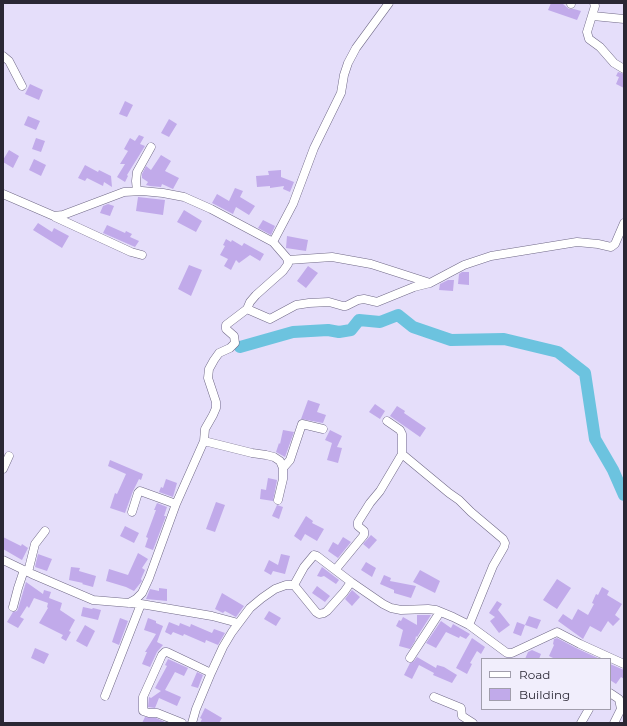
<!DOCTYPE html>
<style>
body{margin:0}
#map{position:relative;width:627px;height:726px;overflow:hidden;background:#e5defa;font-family:Montserrat,sans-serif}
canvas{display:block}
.frame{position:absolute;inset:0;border:4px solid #2a2734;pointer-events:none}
.legend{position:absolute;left:481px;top:658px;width:130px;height:52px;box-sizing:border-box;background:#f1eefc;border:1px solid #a19eac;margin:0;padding:5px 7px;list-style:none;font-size:12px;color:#2a2734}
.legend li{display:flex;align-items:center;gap:8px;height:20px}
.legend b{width:20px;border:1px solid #a19eac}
</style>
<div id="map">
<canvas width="627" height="726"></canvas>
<div class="frame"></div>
<ul class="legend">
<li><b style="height:5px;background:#fff"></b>Road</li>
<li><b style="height:11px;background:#c1aaea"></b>Building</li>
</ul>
</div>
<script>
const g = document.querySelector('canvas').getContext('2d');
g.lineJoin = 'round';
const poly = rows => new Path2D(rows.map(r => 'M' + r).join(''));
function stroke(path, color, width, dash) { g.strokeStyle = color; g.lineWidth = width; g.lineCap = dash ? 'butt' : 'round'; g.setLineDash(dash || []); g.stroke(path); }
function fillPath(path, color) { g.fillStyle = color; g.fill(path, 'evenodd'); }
const river = poly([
 [240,347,293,332,328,330,339,332,351,330,359,320,380,322,398,315,413,327,451,340,504,339,558,352,585,373,595,439,613,470,624,495]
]);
const building = poly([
 [551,3,563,3,563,4,569,9,574,9,581,11,577,20,548,10],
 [618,72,624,74,624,88,616,84,619,77,616,76],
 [30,84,43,90,39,100,25,94],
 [125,101,133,105,127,117,119,114],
 [28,116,40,121,36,130,24,125],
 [169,119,177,124,169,137,161,133],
 [139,135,144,137,140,144,145,146,127,175,128,176,125,182,117,177,125,164,120,164,128,151,124,149,130,138,135,141],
 [36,138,45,141,41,152,32,149],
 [9,150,19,156,13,168,3,162,3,160],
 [161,155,171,161,165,171,179,178,173,189,162,184,161,187,150,186,146,185,148,182,142,178,142,174,146,166,151,170],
 [34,159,46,165,41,176,29,170],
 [85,165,98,172,99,170,111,176,112,187,104,182,103,186,87,178,85,181,78,178],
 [281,170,281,177,294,182,290,192,283,189,284,186,270,188,270,186,257,187,256,176,269,175,268,171],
 [235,188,243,191,240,197,255,206,249,215,236,207,233,214,212,203,217,194,229,201],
 [138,197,165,200,163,215,136,211],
 [108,204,114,206,110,216,100,213,103,206],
 [184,210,202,221,196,232,177,222],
 [263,220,275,226,271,235,258,228],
 [38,223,52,232,54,228,69,236,62,248,33,230],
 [107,225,125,233,126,231,132,234,130,237,139,241,135,247,103,233],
 [287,236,308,240,306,251,286,248],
 [226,239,231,242,232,240,242,246,244,243,264,254,260,261,250,255,239,263,236,260,231,270,224,266,228,259,220,255,225,246,223,245],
 [189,265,202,270,191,296,178,289],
 [308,266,318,273,306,288,297,281],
 [462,272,469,272,469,285,458,284,459,274],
 [448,280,454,280,453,291,439,290,440,284],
 [308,400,320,404,317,412,326,415,323,423,301,419],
 [375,404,385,411,380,419,369,412],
 [397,406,405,411,404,413,426,428,420,437,390,416],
 [283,430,294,432,285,457,276,452,279,443,280,444],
 [330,430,342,436,337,447,342,448,338,463,327,460,332,443,325,440],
 [110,460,143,474,141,480,139,479,133,491,125,513,110,508,115,493,117,494,126,474,108,466],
 [268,478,277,480,273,501,260,499,261,489,266,490],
 [166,479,177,483,173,497,159,492,161,487,163,488],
 [216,502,225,505,215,532,206,529],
 [157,503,167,507,164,516,166,516,153,550,145,547,148,538,146,537,156,510,154,510],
 [277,505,283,507,279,519,272,516],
 [306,516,313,521,312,523,324,529,317,541,305,534,301,541,294,536],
 [125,526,139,533,134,543,120,536],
 [371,535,377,540,369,549,363,544],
 [3,537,21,546,22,544,28,548,22,560,3,549],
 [343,537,351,542,338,558,328,551,333,542,338,545],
 [138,553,148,559,142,568,145,570,141,579,142,581,134,591,126,587,106,581,109,569,128,575],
 [38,554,52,559,47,571,35,567],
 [281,554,290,556,285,574,273,571,271,575,264,571,269,560,278,565],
 [366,562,376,568,372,577,361,570],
 [71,567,80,568,79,571,96,576,93,587,82,584,83,583,69,580],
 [322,567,339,580,336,584,324,576,321,577,317,576],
 [420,570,440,581,435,593,413,582],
 [384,575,391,578,390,581,416,586,411,598,394,593,394,590,380,584],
 [557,579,571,588,557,609,543,600],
 [26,582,43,594,44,590,51,592,49,598,62,603,60,610,75,620,69,631,71,632,66,641,61,638,63,635,39,623,48,608,47,607,48,603,34,598,29,608,27,606,20,617,24,619,18,628,7,622,13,612,17,611,18,609],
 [317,586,330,596,325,602,312,593],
 [602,587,609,591,607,595,622,604,615,615,620,619,613,626,608,621,601,632,590,626,583,639,558,621,563,614,572,620,578,609,588,615,594,604,592,603,596,594,598,595],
 [159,588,167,589,167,601,146,599,150,589,159,591],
 [352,590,360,597,352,606,345,599],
 [222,593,244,606,236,617,225,611,223,613,215,609],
 [497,601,502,604,498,610,510,625,499,633,490,621,495,617,489,613],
 [83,607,92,609,93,608,101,610,98,620,81,616],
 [269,611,281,618,276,626,264,619],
 [417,615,431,615,417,637,416,636,415,641,410,649,399,646,403,630,396,626,399,620,401,621,403,617,417,625],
 [529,616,541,620,537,629,525,625],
 [120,618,128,621,119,645,112,642],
 [148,618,156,621,156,623,163,626,157,642,163,645,157,652,150,667,142,664,147,652,145,652,156,634,144,630],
 [441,621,451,628,453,624,470,634,466,639,460,636,459,638,446,632,436,648,426,643],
 [169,622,179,626,180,623,190,627,191,624,212,633,214,629,225,633,218,645,206,640,205,643,184,634,183,636,173,632,171,635,165,632],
 [517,622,525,625,521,636,513,633],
 [85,625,95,631,87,647,76,641],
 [472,638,485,647,481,654,477,651,470,663,472,664,467,674,456,668],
 [557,638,578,649,600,659,555,659,549,656,554,645,553,644,554,639],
 [35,648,49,654,44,664,31,658],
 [532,650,541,654,539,659,525,659,528,652],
 [417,657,436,668,437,665,444,667,457,675,452,683,433,675,434,673,419,665,412,679,404,675,410,663,414,661],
 [168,659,188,668,184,676,175,672,165,690,181,697,177,706,159,698,155,708,148,707,149,697,151,698,161,691,155,688,167,666,165,665],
 [610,664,624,670,624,679,621,677,616,684,610,680],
 [197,672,203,675,198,688,191,686],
 [205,708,222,718,219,723,200,723,202,719,200,718],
 [145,717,156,718,167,723,142,723]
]);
const minor = poly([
 [594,3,595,6,587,32,589,39,600,47,614,63,624,69],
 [571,4,571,3],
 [593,16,624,19],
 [3,56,9,61,22,86],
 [137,191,136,181,137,172,151,147],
 [3,194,54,216,63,215,124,192,142,191,163,193,184,197,211,209,273,242,286,257,288,260,288,264,283,271,256,295,250,302,247,309,226,325,226,329,234,336,235,343,230,348,219,353,214,360,209,369,208,378,216,402,216,408,213,415,205,429,204,441,252,453,266,455,274,457,280,461,283,468,283,479,278,500],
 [55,217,131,252,142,255],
 [273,242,293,204,314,148,341,93,344,75,348,63,356,48,389,3],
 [288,260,332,257,371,264,430,283],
 [247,309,270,319,296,305,309,303,329,302,343,306,346,306,358,300,364,299,377,302,414,287,430,283,464,265,491,256,577,242,598,244,611,247,615,244,624,223],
 [402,454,449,493,459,500,471,512,503,539,505,543,504,547,493,566,469,625],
 [283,468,290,460,302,424,323,429],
 [3,469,9,456],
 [132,512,138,493,140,491,176,504],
 [3,560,32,574,93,600,141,604,212,616,238,623],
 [336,569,364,535,364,531,358,526,358,522,370,503,380,491,402,454,402,434,400,430,387,421],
 [28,572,35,544,45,531],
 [294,585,304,567,314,555,317,556,351,582],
 [129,603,136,599,142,593,149,578,176,504,204,441],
 [13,607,18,588,24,570],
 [410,658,440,612],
 [610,693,619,699,621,709,614,723],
 [105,696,141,604],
 [434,697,461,708,462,716,473,723],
 [182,723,157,713,149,713,143,711,143,697,162,655,165,652,167,652,211,673],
 [192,723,196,709,211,673,223,647,232,632,250,608,262,598,275,589,286,585,294,585,316,612,319,614,324,613,327,611,344,592,351,582,383,604,391,608,401,610,428,609,436,610,453,617,469,625,507,653,512,653,557,632,580,644,624,664],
 [581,723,589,709]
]);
stroke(river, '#6cc3df', 12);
fillPath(building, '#c1aaea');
stroke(minor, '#706987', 9);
stroke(minor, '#fff', 8);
</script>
